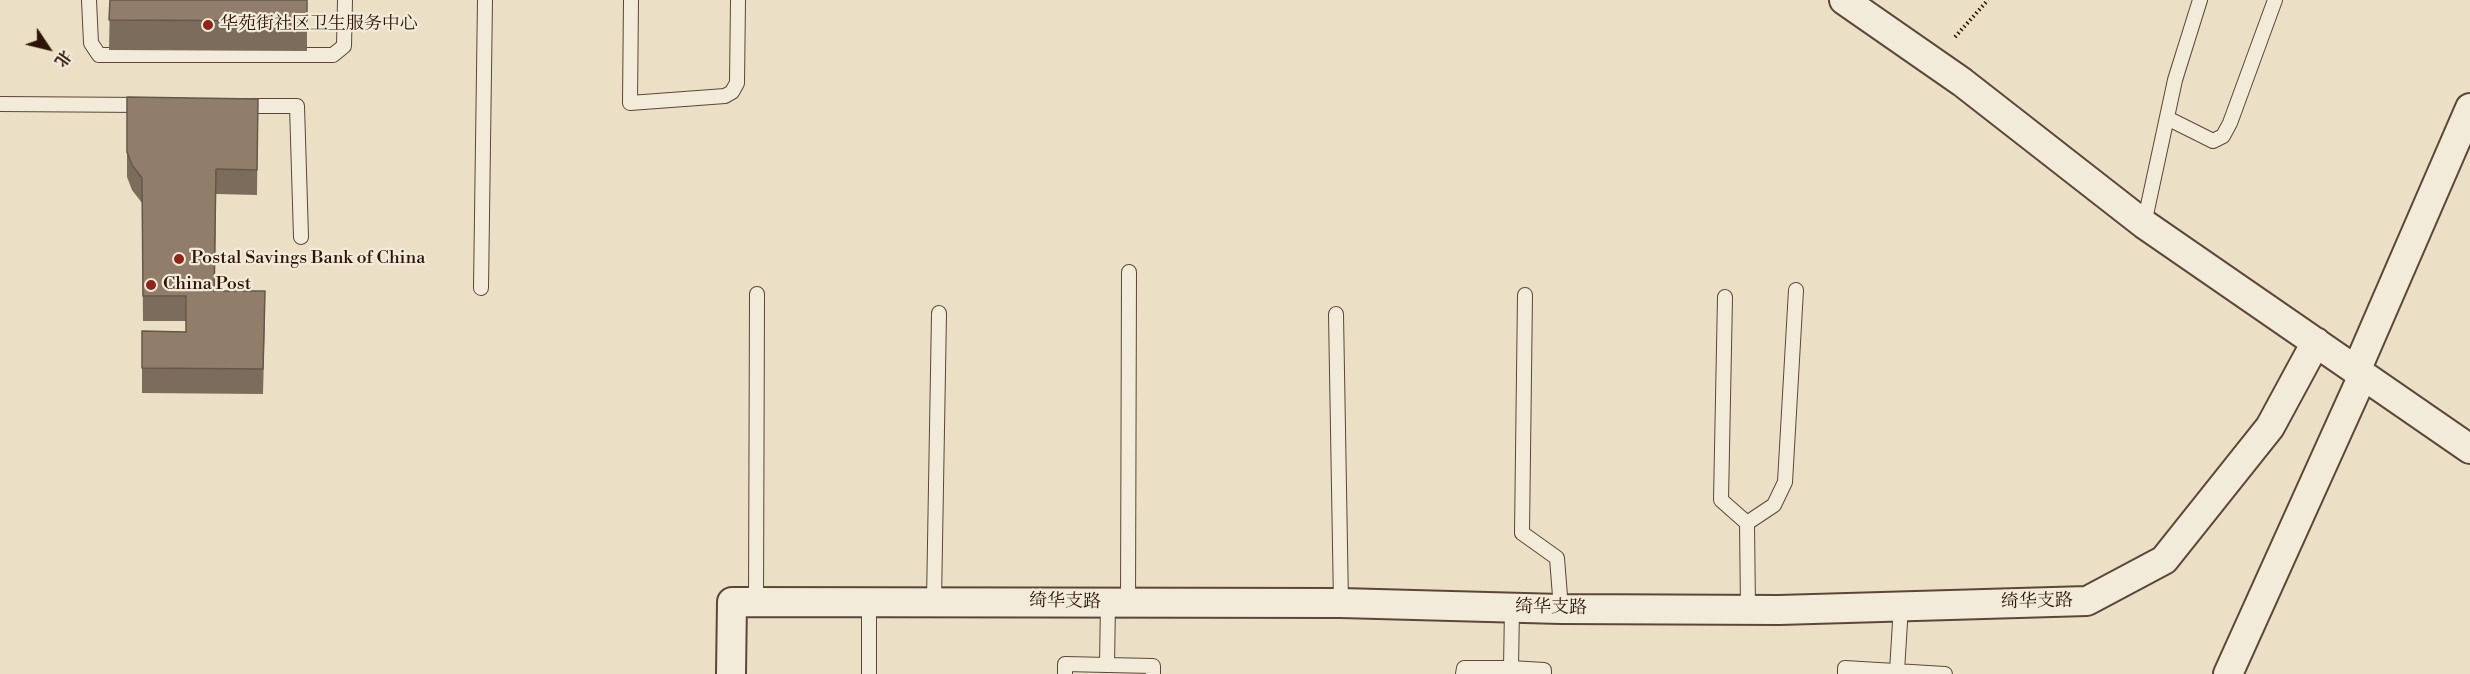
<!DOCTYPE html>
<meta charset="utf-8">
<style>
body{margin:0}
#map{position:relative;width:2470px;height:674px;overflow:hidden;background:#ebe0c6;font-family:"Libre Bodoni","Noto Serif SC",serif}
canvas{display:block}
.north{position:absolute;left:18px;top:18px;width:60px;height:60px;-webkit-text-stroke:4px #f2ebda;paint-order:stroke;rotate:125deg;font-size:16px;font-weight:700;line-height:24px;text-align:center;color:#2d1308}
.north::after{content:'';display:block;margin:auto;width:21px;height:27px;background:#2d1308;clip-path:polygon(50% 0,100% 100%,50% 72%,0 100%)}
</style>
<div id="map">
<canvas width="2470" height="674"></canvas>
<div class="north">北</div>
</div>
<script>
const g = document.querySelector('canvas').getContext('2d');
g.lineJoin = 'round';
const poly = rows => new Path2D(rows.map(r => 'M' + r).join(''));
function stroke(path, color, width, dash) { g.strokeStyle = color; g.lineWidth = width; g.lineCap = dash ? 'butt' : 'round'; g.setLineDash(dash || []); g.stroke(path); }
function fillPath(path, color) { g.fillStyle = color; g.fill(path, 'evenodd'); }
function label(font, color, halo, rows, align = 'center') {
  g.font = font + ' "Libre Bodoni","Noto Serif SC",serif'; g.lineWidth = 4.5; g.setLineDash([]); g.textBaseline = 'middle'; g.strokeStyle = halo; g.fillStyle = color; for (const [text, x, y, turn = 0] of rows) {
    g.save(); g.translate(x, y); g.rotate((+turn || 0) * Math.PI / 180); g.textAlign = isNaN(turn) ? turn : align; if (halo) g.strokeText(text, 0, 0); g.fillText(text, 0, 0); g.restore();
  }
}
const path = poly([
 [1955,37,1988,0]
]);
const lane = poly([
 [89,0,91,43,99,55,333,55,344,46,345,0],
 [631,0,630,103,725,96,732,92,737,83,738,0],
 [0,104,145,105],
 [239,106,297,106,301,237],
 [2167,118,2213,141,2223,136,2230,123,2275,0],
 [2144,224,2175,80,2200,0],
 [481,288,485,0],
 [1525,295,1522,533,1557,558,1561,609],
 [1725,297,1721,500,1747,523,1748,609],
 [1336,314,1341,603],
 [1747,523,1774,505,1785,482,1796,290],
 [934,601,939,313],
 [756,603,757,294],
 [1108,603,1107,665,1153,666,1153,674],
 [1128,604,1129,272],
 [1512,608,1511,668,1544,670,1544,674],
 [1897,671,1901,606],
 [869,674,869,601],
 [1065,674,1065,664,1107,665],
 [1463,674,1464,668,1511,668],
 [1845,674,1845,668,1945,674]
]);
const street = poly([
 [1844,0,1962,82,2144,224,2470,449],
 [2356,371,2470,108],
 [731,674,732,602,1341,603,1561,609,1779,610,2087,601,2164,560,2270,427,2316,342],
 [2228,674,2363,375]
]);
const wall = poly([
 [110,0,307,0,307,51,109,50],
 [127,97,258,99,257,195,216,194,215,291,265,316,263,394,142,393,142,331,186,332,186,321,143,321,142,203,132,190,127,177]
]);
const building = poly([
 [110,0,307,0,307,21,109,20,110,0],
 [127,97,258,99,257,170,216,169,214,291,265,291,263,369,142,368,142,331,186,332,186,296,143,296,142,178,132,165,127,152,127,97]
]);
const markers = [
 [208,25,6,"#8f2418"],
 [179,259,6,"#8f2418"],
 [151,285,6,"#8f2418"]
];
const poiNames = [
 ["华苑街社区卫生服务中心",220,25],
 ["Postal Savings Bank of China",191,259],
 ["China Post",163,285]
];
const streetNames = [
 ["绮华支路",1065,602,1],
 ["绮华支路",2037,602,-1],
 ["绮华支路",1551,608,1]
];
stroke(lane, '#5c4638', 16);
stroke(street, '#5c4638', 32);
stroke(path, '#2d1308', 4, [1.5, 3]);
stroke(lane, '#f2ebda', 14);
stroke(street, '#f2ebda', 28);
fillPath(wall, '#7c6c5c');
fillPath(building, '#907e6b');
stroke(building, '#65584b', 1.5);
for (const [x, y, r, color] of markers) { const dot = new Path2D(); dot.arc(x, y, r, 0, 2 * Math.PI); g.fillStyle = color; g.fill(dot); stroke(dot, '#f2ebda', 2); }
label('18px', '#2d1308', '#f2ebda', poiNames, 'left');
label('18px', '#2d1308', '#f2ebda', streetNames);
</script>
